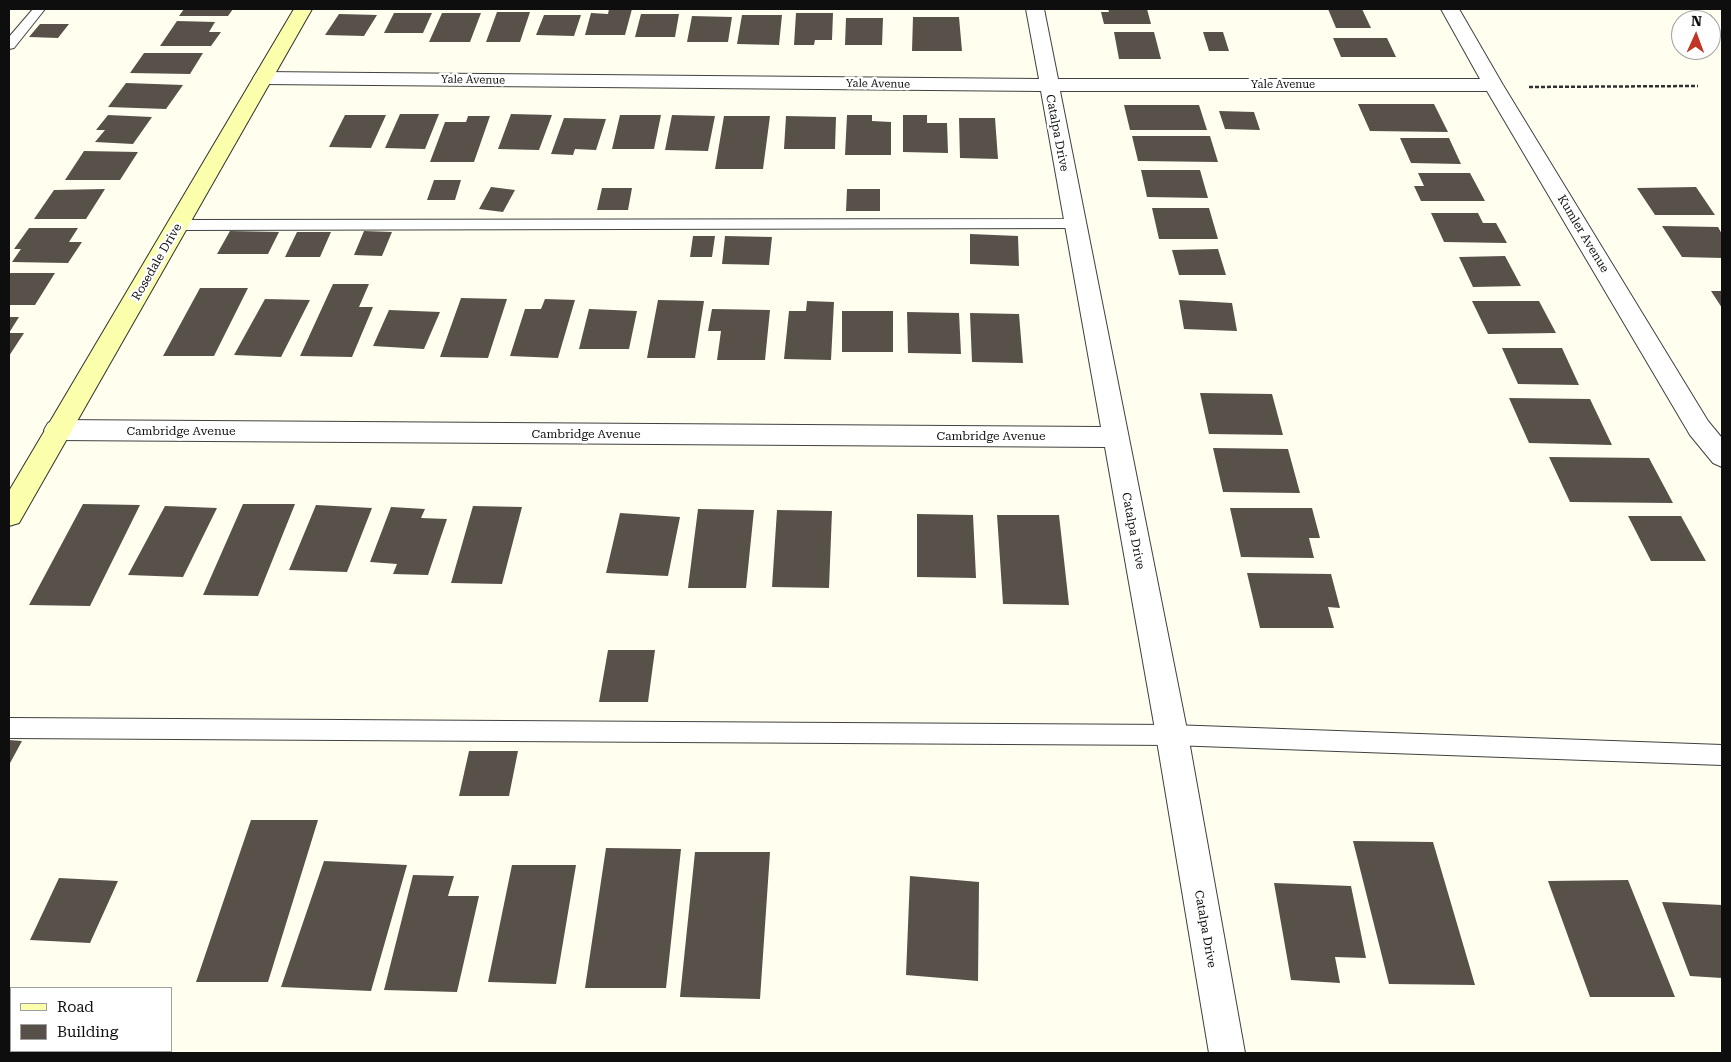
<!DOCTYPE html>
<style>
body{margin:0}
#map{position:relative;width:1731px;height:1062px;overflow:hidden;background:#fffeef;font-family:"Roboto Serif",serif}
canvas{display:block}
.frame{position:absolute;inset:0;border:10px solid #0e0e0e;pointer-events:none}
.legend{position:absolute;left:10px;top:987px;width:162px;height:65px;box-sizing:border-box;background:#fff;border:1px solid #9f9f9f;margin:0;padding:6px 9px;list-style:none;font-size:15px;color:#0e0e0e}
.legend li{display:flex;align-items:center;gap:10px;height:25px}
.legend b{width:25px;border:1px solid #9f9f9f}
.north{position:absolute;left:1671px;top:10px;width:50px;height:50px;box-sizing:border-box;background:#fff;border:1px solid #9f9f9f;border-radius:50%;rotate:2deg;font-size:14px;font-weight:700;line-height:20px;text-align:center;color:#0e0e0e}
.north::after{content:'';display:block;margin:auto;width:18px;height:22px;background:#bf3526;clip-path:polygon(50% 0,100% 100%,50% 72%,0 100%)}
</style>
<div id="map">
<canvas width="1731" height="1062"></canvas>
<div class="frame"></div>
<ul class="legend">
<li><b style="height:6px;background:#fbffab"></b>Road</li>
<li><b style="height:14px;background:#57514a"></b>Building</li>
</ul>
<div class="north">N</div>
</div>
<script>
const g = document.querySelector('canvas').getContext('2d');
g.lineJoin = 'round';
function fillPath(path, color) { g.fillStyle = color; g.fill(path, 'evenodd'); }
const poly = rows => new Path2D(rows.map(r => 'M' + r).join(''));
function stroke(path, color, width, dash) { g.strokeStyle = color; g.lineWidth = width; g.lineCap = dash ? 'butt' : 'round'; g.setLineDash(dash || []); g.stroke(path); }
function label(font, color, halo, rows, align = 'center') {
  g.font = font + ' "Roboto Serif",serif'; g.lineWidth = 5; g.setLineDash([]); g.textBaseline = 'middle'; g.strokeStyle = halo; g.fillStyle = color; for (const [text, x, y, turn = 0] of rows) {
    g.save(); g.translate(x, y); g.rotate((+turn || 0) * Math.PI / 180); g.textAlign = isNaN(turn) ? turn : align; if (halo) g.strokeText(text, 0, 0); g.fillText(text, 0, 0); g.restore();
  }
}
const building = poly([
 [184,9,233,9,228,16,179,16],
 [609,9,632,9,625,35,585,35,591,13,608,14],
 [1108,9,1147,9,1151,24,1104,24,1101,12,1109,12],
 [1328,9,1362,9,1371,28,1336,28],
 [497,12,530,12,520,42,486,42],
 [394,13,432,13,423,33,384,33],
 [442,13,481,13,470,42,429,42],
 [796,13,833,13,832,40,815,40,814,45,794,45],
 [339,14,377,15,364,36,325,35],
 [641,14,679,14,675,37,635,37],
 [544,15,581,15,574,36,536,35],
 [742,15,782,15,779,45,737,44],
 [692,16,732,17,728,42,687,42],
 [913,17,959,17,962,51,912,51],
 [846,18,883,18,882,45,845,45],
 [177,21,215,22,209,32,221,32,211,46,160,46],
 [40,24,69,24,58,38,29,37],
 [1114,32,1154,32,1161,59,1119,59],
 [1203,32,1223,32,1229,51,1209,51],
 [1333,38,1387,38,1396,57,1341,57],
 [144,53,203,53,190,74,130,73],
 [126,83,183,85,166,109,108,107],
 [1358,104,1434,104,1448,132,1370,131],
 [1124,105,1199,105,1207,130,1130,130],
 [1219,111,1254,112,1260,130,1225,129],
 [400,114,439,114,425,149,385,148],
 [511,114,552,115,539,150,498,149],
 [108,115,152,117,133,144,95,142,105,130,96,130],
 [345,115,386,115,371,148,329,147],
 [620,115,661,115,654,149,612,149],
 [672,115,715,116,708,151,665,150],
 [847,115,872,115,872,121,891,122,891,155,845,155],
 [903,115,927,115,927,123,947,123,948,153,903,152],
 [468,116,490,116,474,162,430,162,445,122,466,122],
 [724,116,770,116,763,169,715,169],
 [786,116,836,117,835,149,784,149],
 [564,118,606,119,596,150,575,149,573,155,551,154],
 [959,118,995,118,998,159,960,158],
 [1132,136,1210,136,1218,162,1138,161],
 [1400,138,1449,138,1461,164,1411,163],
 [84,151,138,152,120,180,65,180],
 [1141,170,1200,170,1208,198,1147,197],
 [1418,173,1470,173,1485,201,1421,201,1414,186,1424,186],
 [434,180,461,180,455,200,427,200],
 [491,187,515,190,503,212,479,209],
 [1696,187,1715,215,1655,215,1637,188],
 [602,188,632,188,628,210,597,210],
 [105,189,86,219,34,219,54,190],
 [847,189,880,189,880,211,846,211],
 [1152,208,1209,208,1218,239,1159,239],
 [1431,213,1478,213,1483,223,1496,223,1507,243,1444,242],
 [1662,226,1718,227,1722,234,1722,258,1682,257],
 [29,228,78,228,69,242,82,242,68,263,12,262,21,249,14,249],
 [230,231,279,232,268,254,217,254],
 [364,231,392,232,382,256,354,255],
 [297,232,331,232,320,257,285,257],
 [970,234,1018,236,1019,266,970,264],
 [693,236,715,236,712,257,690,257],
 [725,236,772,237,769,265,722,264],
 [1218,249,1226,275,1179,275,1172,250],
 [1505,256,1521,286,1473,287,1459,257],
 [9,273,55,273,35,305,9,305],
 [333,284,369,284,359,307,373,307,352,357,300,356],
 [200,288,248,288,214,356,163,356],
 [1711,291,1722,291,1722,308],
 [461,298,507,299,488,358,440,357],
 [265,299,310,300,281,357,234,355],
 [545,299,575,300,558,358,510,356,525,309,541,309],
 [658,300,704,301,695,358,647,358],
 [1179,300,1232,303,1237,331,1184,329],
 [807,301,834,302,831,360,784,359,789,311,806,311],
 [1472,301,1539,301,1556,333,1488,334],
 [589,309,637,311,629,349,579,349],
 [712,309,770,310,765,360,717,360,721,331,708,331],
 [389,310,440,312,424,349,373,346],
 [842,311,893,311,893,352,842,352],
 [907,312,959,313,961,354,908,353],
 [970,313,1019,314,1023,363,972,362],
 [9,317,19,317,9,333,24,333,9,356],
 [1502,348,1562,348,1579,385,1518,384],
 [1200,393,1272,394,1283,435,1209,434],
 [1509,398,1590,399,1612,445,1529,443],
 [1213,448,1288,449,1300,493,1223,492],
 [1549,457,1649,458,1673,503,1570,502],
 [83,504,140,505,90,606,29,605],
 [243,504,295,504,258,596,203,595],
 [316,505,372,508,347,572,289,570],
 [165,506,217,508,183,577,128,575],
 [473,506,522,507,502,584,451,583],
 [391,507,425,509,421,518,447,519,428,575,393,574,397,564,370,562],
 [1230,508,1312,508,1320,538,1309,538,1314,558,1241,557],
 [698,509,754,510,746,588,688,588],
 [777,510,832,511,829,588,772,587],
 [620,513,680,517,668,576,606,573],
 [917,514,973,515,976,578,917,577],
 [997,515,1059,515,1069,605,1003,604],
 [1628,516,1681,516,1706,561,1651,561],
 [1247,573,1331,574,1340,608,1328,607,1334,628,1260,628],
 [608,650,655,650,648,702,599,702],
 [9,740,22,741,9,765],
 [469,751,518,751,509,796,459,796],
 [251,820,318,820,268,982,196,982],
 [1353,841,1433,842,1475,985,1389,984],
 [606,848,681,849,666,988,585,988],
 [695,852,770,852,760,999,680,997],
 [324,861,407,865,371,991,281,987],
 [512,865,576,865,556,984,488,982],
 [413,875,454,876,448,896,479,896,457,992,384,990],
 [910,876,979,882,978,981,906,975],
 [59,878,118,881,90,943,30,940],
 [1628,880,1675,997,1590,997,1548,881],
 [1274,883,1351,886,1366,958,1335,957,1340,983,1291,980],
 [1662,902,1722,905,1722,978,1690,976]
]);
const path = poly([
 [1529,87,1698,86]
]);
const lane = poly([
 [33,9,45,9,14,48,9,49,9,37,33,9],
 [1074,219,1079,220,1081,224,1079,228,178,230,173,229,171,225,173,221,178,220,1074,219],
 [9,718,1172,725,1722,745,1722,765,1172,745,9,738,9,718]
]);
const street = poly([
 [1026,9,1044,9,1058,79,1480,79,1441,9,1459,9,1503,85,1708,421,1722,438,1722,467,1713,463,1690,435,1487,91,1060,91,1188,735,1245,1053,1209,1053,1156,735,1105,447,57,440,48,437,44,430,48,423,57,420,1101,427,1041,91,263,84,256,82,253,78,256,74,263,72,1039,79,1026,9]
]);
const secondary = poly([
 [294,9,312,9,19,523,9,526,9,491,294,9]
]);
const farStreetnames = [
 ["Yale Avenue",473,80,1],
 ["Yale Avenue",878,84,1],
 ["Yale Avenue",1283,85]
];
const streetNames = [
 ["Catalpa Drive",1057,133,79],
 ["Kumler Avenue",1583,234,59],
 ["Rosedale Drive",157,262,-60],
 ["Cambridge Avenue",181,431],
 ["Cambridge Avenue",586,434],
 ["Cambridge Avenue",991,436],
 ["Catalpa Drive",1133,531,79],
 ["Catalpa Drive",1205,929,80]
];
fillPath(building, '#57514a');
stroke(lane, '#414141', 2);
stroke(street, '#414141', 2);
stroke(secondary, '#303030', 2);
stroke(path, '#303030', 2.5, [4, 2]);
fillPath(lane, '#fff');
fillPath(street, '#fff');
fillPath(secondary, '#fbffab');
label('11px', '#0e0e0e', '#fff', farStreetnames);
label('12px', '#0e0e0e', '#fff', streetNames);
</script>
